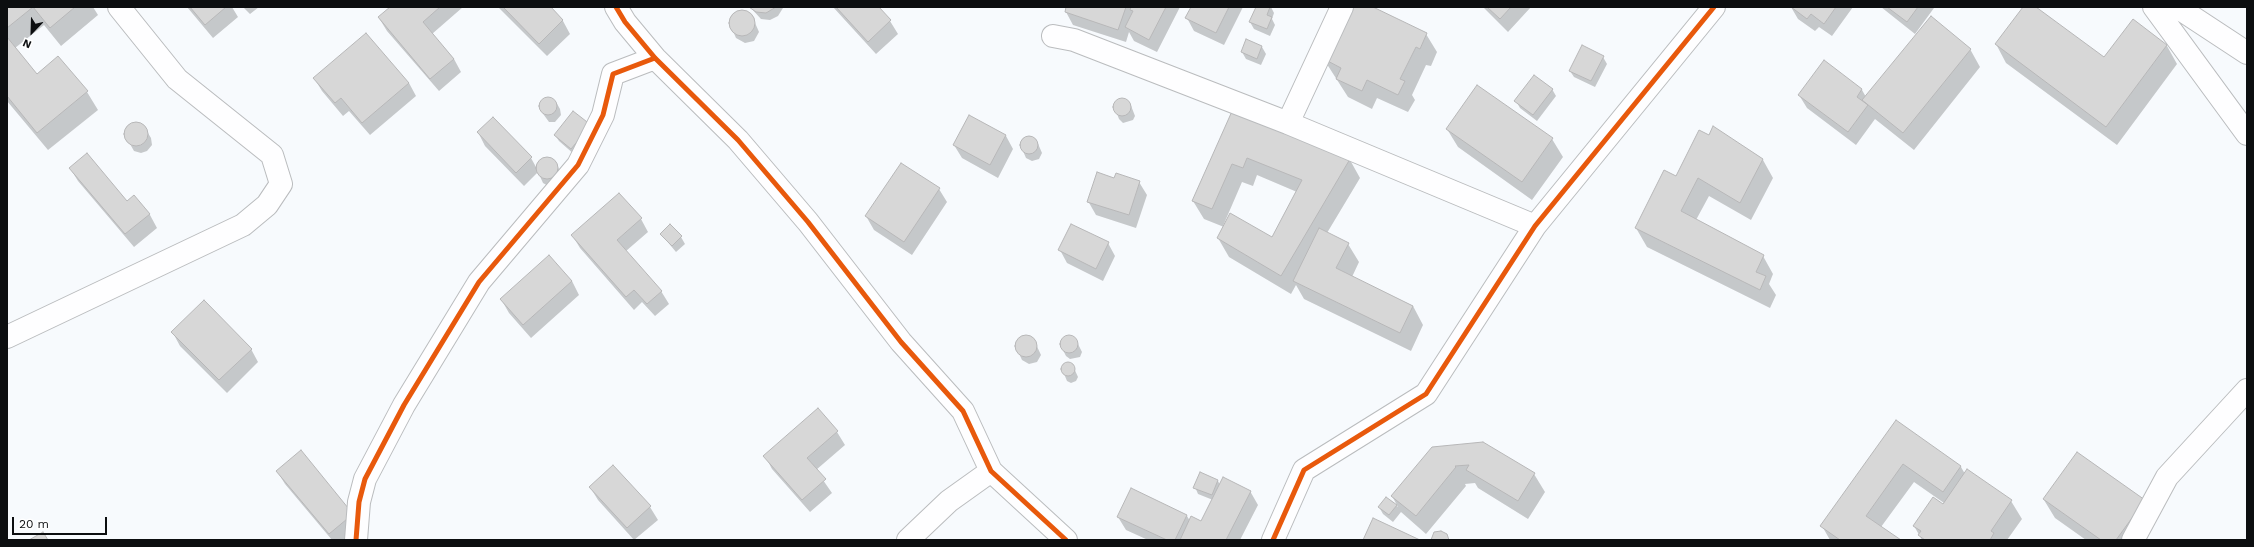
<!DOCTYPE html>
<style>
body{margin:0}
#map{position:relative;width:2254px;height:547px;overflow:hidden;background:#f7fafd;font-family:"Work Sans",sans-serif}
canvas{display:block}
.frame{position:absolute;inset:0;border:8px solid #0c0e10;pointer-events:none}
.north{position:absolute;left:12px;top:12px;width:40px;height:40px;-webkit-text-stroke:3px #fff;paint-order:stroke;rotate:203deg;font-size:11px;font-weight:700;line-height:16px;text-align:center;color:#0c0e10}
.north::after{content:'';display:block;margin:auto;width:14px;height:18px;background:#0c0e10;clip-path:polygon(50% 0,100% 100%,50% 72%,0 100%)}
.scale{position:absolute;left:12px;top:517px;width:95px;height:18px;box-sizing:border-box;border:2px solid #0c0e10;border-top:0;padding-left:5px;font-size:12px;line-height:14px;white-space:nowrap;color:#0c0e10;-webkit-text-stroke:3px #fff;paint-order:stroke}
</style>
<div id="map">
<canvas width="2254" height="547"></canvas>
<div class="frame"></div>
<div class="north">N</div>
<div class="scale">20 m</div>
</div>
<script>
const g = document.querySelector('canvas').getContext('2d');
g.lineJoin = 'round';
function fillPath(path, color) { g.fillStyle = color; g.fill(path, 'evenodd'); }
const poly = rows => new Path2D(rows.map(r => 'M' + r).join(''));
function stroke(path, color, width, dash) { g.strokeStyle = color; g.lineWidth = width; g.lineCap = dash ? 'butt' : 'round'; g.setLineDash(dash || []); g.stroke(path); }
const shadow = poly([
 [7,7,93,7,98,15,61,46,44,25,15,48,37,75,58,58,87,92,98,110,48,150,7,101],
 [187,7,232,7,238,17,213,38],
 [243,7,259,7,250,14],
 [392,7,463,7,432,34,454,59,461,72,439,91,387,31,379,18],
 [498,7,549,7,563,21,570,34,547,56],
 [750,7,783,7,783,8,778,16,770,20,761,19],
 [833,7,877,7,890,21,898,34,876,54],
 [1067,7,1180,7,1157,52,1134,41,1129,32,1126,42,1073,25,1066,12],
 [1192,7,1243,7,1224,45,1194,31,1187,18],
 [1257,7,1271,7,1274,13,1272,19,1275,25,1270,36,1254,29,1250,22],
 [1370,7,1426,34,1437,52,1431,66,1426,65,1412,95,1415,100,1408,112,1377,98,1372,109,1348,97,1323,58],
 [1483,7,1531,7,1508,32],
 [1791,7,1853,7,1832,36,1819,27,1815,31,1798,19],
 [1881,7,1934,7,1934,8,1915,34],
 [2024,7,2034,7,2104,59,2133,20,2167,46,2177,64,2117,145,2006,63,1996,44],
 [743,11,752,16,759,32,754,41,745,43,736,38,729,22,734,13],
 [1262,47,1266,54,1261,65,1246,59,1242,52],
 [1970,49,1980,67,1914,150,1875,119,1856,145,1807,108,1799,95,1824,62,1862,90,1866,97],
 [1603,57,1607,64,1595,87,1574,77,1570,71],
 [314,78,409,83,416,96,370,135,349,111,343,116,322,91],
 [1552,89,1556,96,1537,121,1520,108,1516,101],
 [546,98,556,102,560,109,561,115,555,122,549,122,541,111,540,106],
 [1120,99,1130,103,1135,116,1133,120,1123,123,1119,119,1114,106,1116,102],
 [1233,110,1350,160,1360,178,1327,233,1348,244,1359,262,1352,277,1413,306,1423,325,1411,351,1304,299,1296,285,1291,294,1229,257,1218,238,1224,227,1204,219,1193,201],
 [1257,175,1297,192,1272,238,1223,226,1242,182,1253,186],
 [969,116,1006,136,1013,149,998,178,962,158,954,145],
 [493,118,531,158,536,167,540,160,548,157,556,162,562,177,550,187,543,183,538,172,524,186,485,146,478,132],
 [136,122,143,125,151,138,152,145,147,151,141,153,134,151,126,137,126,130,129,125],
 [1447,129,1552,139,1563,157,1532,200,1458,147],
 [594,132,575,155,559,141,555,135],
 [1030,136,1036,139,1042,153,1039,159,1032,161,1026,158,1020,144,1023,138],
 [1763,160,1773,178,1751,220,1709,196,1696,220,1763,256,1773,274,1769,284,1776,295,1770,308,1647,247,1636,228,1676,177],
 [901,164,939,189,947,202,912,255,874,230,866,216],
 [70,168,127,203,134,197,150,215,157,228,134,247,78,181],
 [1114,179,1139,182,1147,195,1136,228,1096,215,1088,201],
 [641,219,648,232,626,251,661,291,669,304,655,316,642,302,634,310,580,248,572,235],
 [661,234,681,237,685,244,676,252],
 [1108,243,1115,256,1103,281,1067,263,1060,250],
 [572,281,579,295,531,338,509,313,501,299],
 [173,333,251,349,258,362,227,393,180,346],
 [1027,336,1034,340,1041,355,1037,362,1029,364,1022,360,1015,345,1019,338],
 [1067,336,1072,336,1076,340,1082,352,1080,357,1070,359,1066,356,1060,344,1062,339],
 [1068,363,1073,366,1078,377,1076,381,1071,383,1067,381,1062,369,1064,364],
 [818,409,837,432,845,445,816,470,832,493,810,512,772,469,765,456],
 [1896,421,1961,467,1965,474,2011,501,2022,519,2007,540,1922,540,1914,526,1944,503,1914,482,1881,527,1899,540,1830,540,1822,526],
 [1432,448,1534,474,1545,492,1528,519,1478,488,1475,483,1465,484,1466,486,1426,534,1401,512,1393,522,1383,514,1379,507,1387,498,1398,507,1392,496],
 [277,471,360,528,345,540,332,540,285,484],
 [1218,481,1220,485,1250,491,1258,505,1240,540,1148,540,1126,530,1118,517,1131,489,1187,516,1190,521,1202,523,1213,500,1198,494,1195,487],
 [590,487,650,507,658,520,634,540,598,500],
 [2044,500,2154,519,2139,540,2086,540,2055,518]
]);
const building = poly([
 [7,7,75,7,50,28,33,7,7,28,7,7],
 [190,7,226,7,205,25,190,7],
 [390,7,440,7,423,22,454,59,430,79,378,17,390,7],
 [503,7,551,7,563,20,539,44,503,7],
 [749,7,776,7,766,13,756,12,749,7],
 [836,7,879,7,891,20,868,42,836,7],
 [1066,7,1126,7,1118,30,1065,12,1066,7],
 [1131,7,1166,7,1149,40,1125,27,1133,11,1130,10,1131,7],
 [1191,7,1229,7,1216,33,1185,18,1191,7],
 [1256,7,1270,7,1267,15,1272,17,1267,29,1249,22,1256,7],
 [1347,7,1373,7,1427,33,1420,49,1416,47,1400,79,1405,81,1398,95,1367,80,1362,91,1336,79,1341,68,1322,58,1347,7],
 [1487,7,1511,7,1500,19,1487,7],
 [1791,7,1836,7,1824,24,1811,14,1807,19,1791,7],
 [1887,7,1918,7,1907,22,1887,7],
 [2023,7,2036,7,2104,57,2133,19,2167,45,2106,127,1995,44,2023,7],
 '729 23a13 13 0 1 1 26 0a13 13 0 1 1-26 0Z',
 [1931,16,1971,49,1903,133,1862,100,1931,16],
 [366,33,409,83,362,123,341,98,335,103,313,78,366,33],
 [7,37,37,74,58,56,88,91,37,133,7,96,7,37],
 [1246,39,1262,46,1257,59,1241,52,1246,39],
 [1582,45,1604,56,1591,81,1569,71,1582,45],
 [1824,60,1862,89,1857,97,1868,105,1848,132,1798,95,1824,60],
 [1534,75,1553,89,1533,115,1514,101,1534,75],
 [1477,85,1553,138,1522,182,1446,129,1477,85],
 '539 106a9 9 0 1 1 18 0a9 9 0 1 1-18 0Z',
 '1113 107a9 9 0 1 1 18 0a9 9 0 1 1-18 0Z',
 [1233,109,1350,159,1281,276,1217,238,1230,213,1272,237,1302,180,1247,158,1243,168,1232,164,1212,209,1192,201,1233,109],
 [573,111,591,125,571,149,554,135,573,111],
 [969,115,1006,135,990,165,953,145,969,115],
 [493,117,532,157,516,173,477,132,493,117],
 '124 134a12 12 0 1 1 24 0a12 12 0 1 1-24 0Z',
 [1713,126,1763,159,1740,203,1698,178,1681,211,1764,255,1756,272,1766,276,1760,290,1635,228,1664,170,1676,176,1699,130,1709,135,1713,126],
 '1020 145a9 9 0 1 1 18 0a9 9 0 1 1-18 0Z',
 [87,153,127,201,134,195,150,214,125,234,69,168,87,153],
 '536 168a11 11 0 1 1 22 0a11 11 0 1 1-22 0Z',
 [901,163,940,188,904,242,865,216,901,163],
 [1097,172,1114,178,1116,173,1140,181,1129,215,1087,202,1097,172],
 [619,193,642,218,617,240,662,291,647,304,634,290,626,297,571,235,619,193],
 [670,224,682,236,672,246,660,234,670,224],
 [1071,224,1109,242,1096,269,1058,250,1071,224],
 [1319,228,1349,243,1336,268,1413,306,1400,333,1293,281,1319,228],
 [549,255,572,281,523,325,500,299,549,255],
 [204,300,252,349,219,380,171,332,204,300],
 '1060 344a9 9 0 1 1 18 0a9 9 0 1 1-18 0Z',
 '1015 346a11 11 0 1 1 22 0a11 11 0 1 1-22 0Z',
 '1061 369a7 7 0 1 1 14 0a7 7 0 1 1-14 0Z',
 [818,408,838,431,807,458,826,479,802,500,763,456,818,408],
 [1896,420,1961,466,1943,492,1903,464,1866,516,1901,540,1840,540,1820,526,1896,420],
 [1483,442,1535,473,1518,501,1466,470,1469,465,1455,466,1456,467,1416,516,1391,496,1432,447,1483,442],
 [301,450,353,514,329,534,276,471,301,450],
 [2077,452,2145,500,2116,540,2101,540,2043,499,2077,452],
 [613,465,651,506,627,528,589,487,613,465],
 [1967,469,2012,500,1991,531,1994,533,1990,540,1925,540,1918,535,1921,531,1913,526,1933,497,1943,504,1967,469],
 [1200,472,1218,480,1212,495,1193,488,1200,472],
 [1223,477,1251,491,1226,540,1180,540,1191,516,1201,521,1223,477],
 [1131,488,1187,515,1175,540,1167,540,1117,517,1131,488],
 [1386,497,1397,505,1389,515,1378,507,1386,497],
 [1373,518,1420,540,1363,540,1373,518],
 [1441,531,1447,534,1449,540,1431,540,1434,532,1441,531],
 [43,532,48,540,29,540,43,532]
]);
const street = poly([
 [616,7,625,22,655,58,738,140,808,222,901,342,963,411,991,471,1066,540],
 [2154,7,2247,134],
 [2177,7,2247,53],
 [1053,36,1074,40,1288,123,1535,226],
 [1288,123,1342,7],
 [7,337,243,225,267,205,281,184,272,155,177,79,119,7],
 [356,540,359,502,365,479,404,405,479,282,578,165,603,115,613,74,655,58],
 [908,540,949,501,991,471],
 [1273,540,1304,470,1426,394,1535,226,1714,7],
 [2133,540,2167,477,2247,390]
]);
const cycleway = poly([
 [616,7,625,22,655,58,738,140,808,222,901,342,963,411,991,471,1066,540],
 [356,540,359,502,365,479,404,405,479,282,578,165,603,115,613,74,655,58],
 [1273,540,1304,470,1426,394,1535,226,1714,7]
]);
fillPath(shadow, '#0003');
fillPath(building, '#d7d7d7');
stroke(building, '#b7b7b8', 1);
stroke(street, '#babcbe', 24);
stroke(street, '#fefeff', 22);
stroke(cycleway, '#e8590c', 5);
</script>
